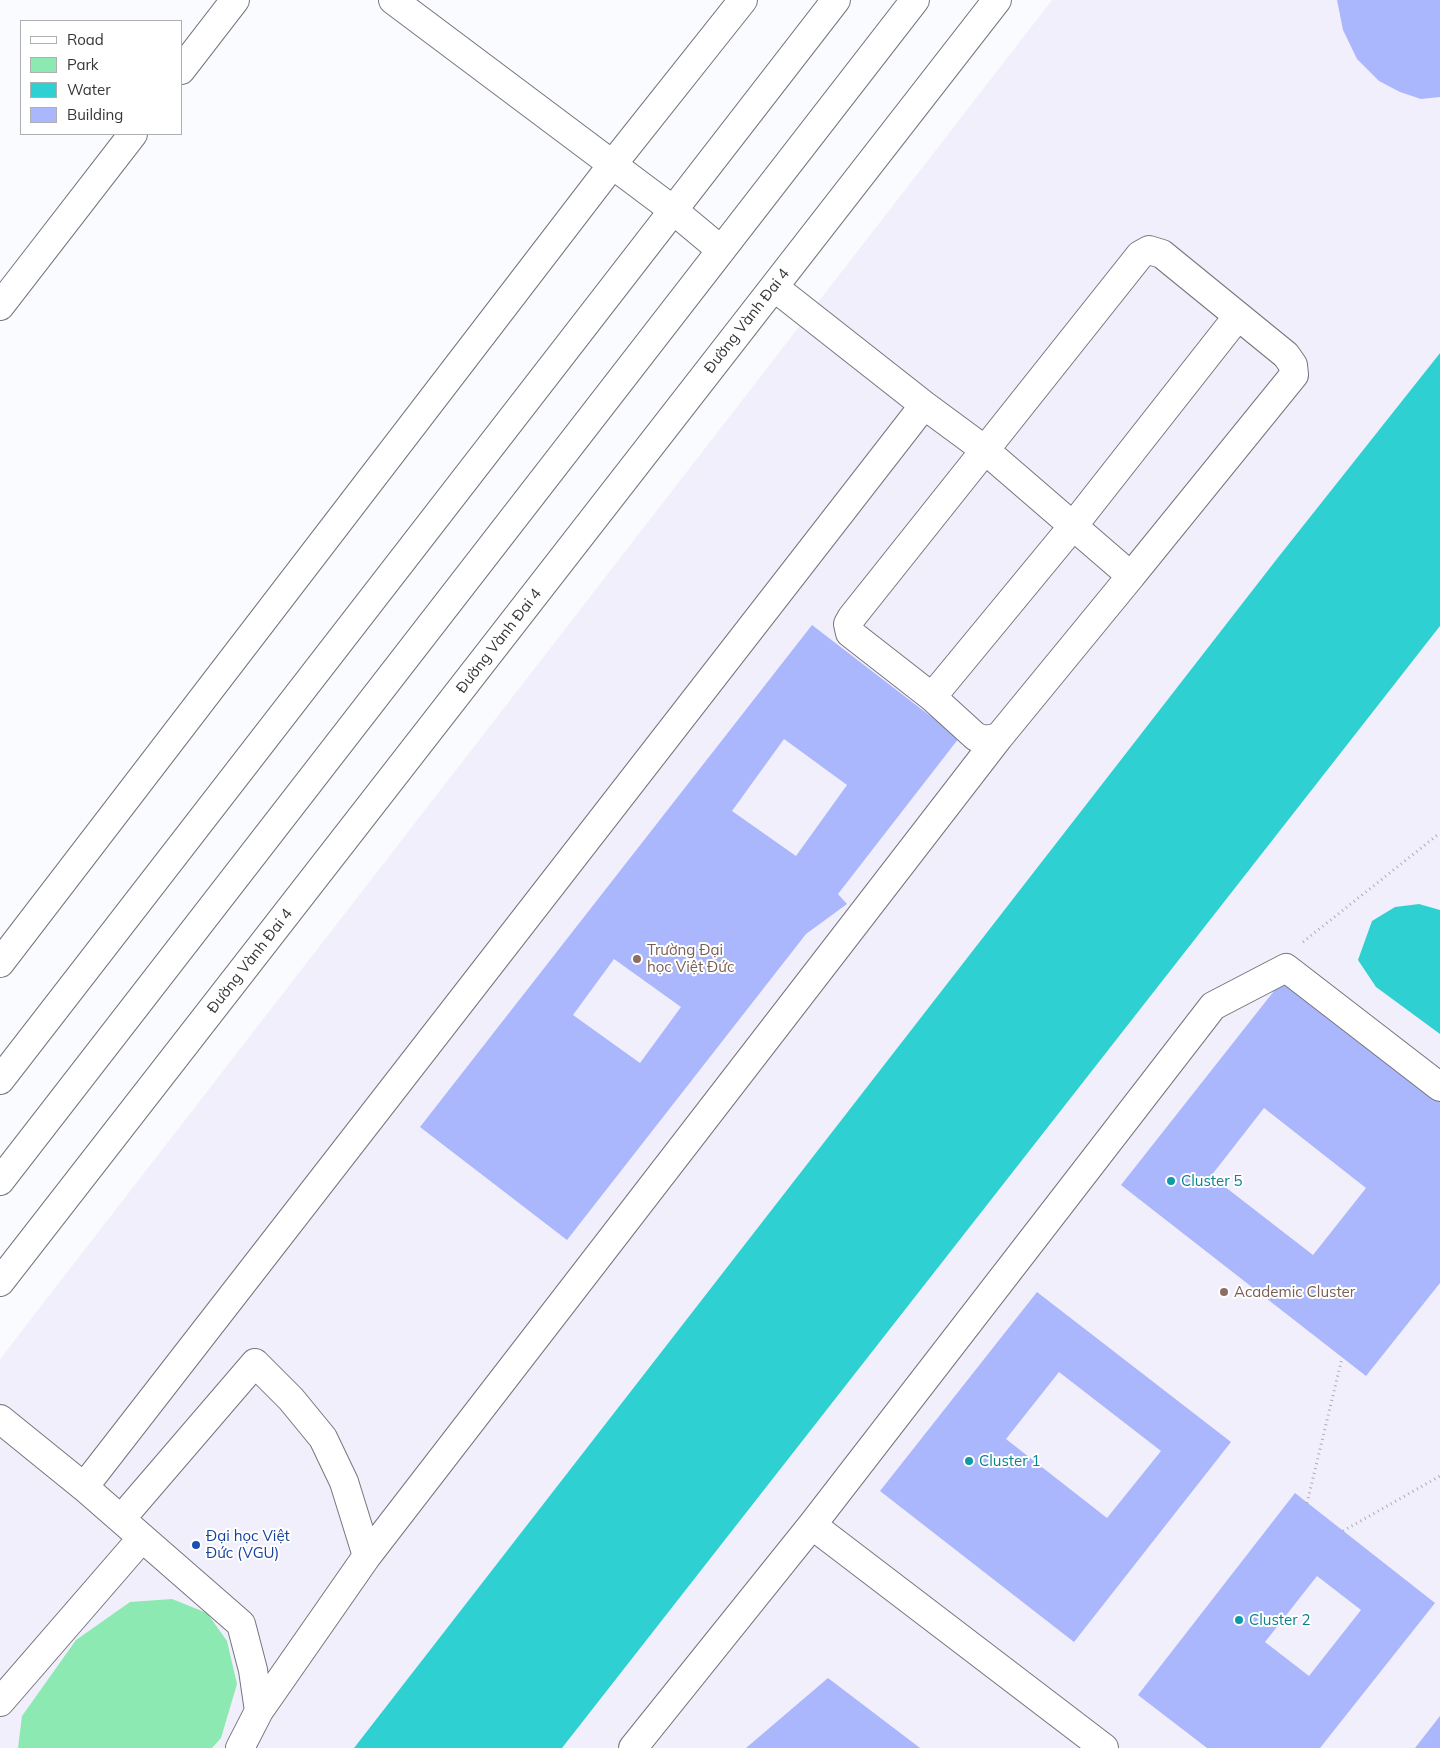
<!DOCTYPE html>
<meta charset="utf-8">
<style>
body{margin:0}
#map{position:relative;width:1440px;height:1748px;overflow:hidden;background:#fafbfe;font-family:Mulish,sans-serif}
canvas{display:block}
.legend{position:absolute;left:20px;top:20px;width:162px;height:115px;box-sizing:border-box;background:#fff;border:1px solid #aeafb0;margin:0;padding:6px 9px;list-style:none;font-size:15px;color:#353639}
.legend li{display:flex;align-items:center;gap:10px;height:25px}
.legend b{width:25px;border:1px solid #aeafb0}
</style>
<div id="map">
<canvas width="1440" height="1748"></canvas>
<ul class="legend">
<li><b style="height:6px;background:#fff"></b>Road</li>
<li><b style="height:14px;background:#8ce9b1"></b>Park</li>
<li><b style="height:14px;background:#2fd0d2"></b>Water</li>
<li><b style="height:14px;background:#aab7fc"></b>Building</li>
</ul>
</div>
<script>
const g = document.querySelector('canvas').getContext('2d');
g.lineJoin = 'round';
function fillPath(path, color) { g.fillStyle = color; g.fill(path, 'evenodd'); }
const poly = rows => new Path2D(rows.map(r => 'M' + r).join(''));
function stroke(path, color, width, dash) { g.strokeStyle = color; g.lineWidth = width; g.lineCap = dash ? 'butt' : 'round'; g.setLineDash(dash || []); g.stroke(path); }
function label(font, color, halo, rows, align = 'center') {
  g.font = font + ' Mulish,sans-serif'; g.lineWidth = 4; g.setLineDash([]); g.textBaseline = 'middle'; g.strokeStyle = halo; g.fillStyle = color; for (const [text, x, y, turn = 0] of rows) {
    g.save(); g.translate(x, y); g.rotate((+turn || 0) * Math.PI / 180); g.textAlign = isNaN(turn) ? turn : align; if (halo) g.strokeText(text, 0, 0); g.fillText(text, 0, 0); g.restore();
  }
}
const education = poly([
 [1052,0,1440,0,1440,353,1276,560,354,1748,0,1748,0,1359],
 [1440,626,1440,1748,562,1748,1376,707]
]);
const green = poly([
 [172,1599,207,1613,227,1641,237,1684,221,1738,212,1748,18,1748,22,1716,76,1640,130,1602]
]);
const water = poly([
 [1440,353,1440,626,562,1748,354,1748,1276,560],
 [1419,904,1440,910,1440,1034,1376,987,1358,960,1372,921,1395,907]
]);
const building = poly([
 [1337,0,1440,0,1440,97,1421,99,1400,92,1379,81,1357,59,1343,30],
 [812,625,959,738,838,894,847,904,806,934,567,1240,420,1127],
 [784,739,847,785,796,856,732,811],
 [614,959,681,1007,640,1063,573,1015],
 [1285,977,1440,1098,1440,1283,1366,1376,1121,1185],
 [1264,1108,1366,1188,1313,1255,1211,1176],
 [1037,1292,1231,1442,1074,1642,880,1491],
 [1059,1372,1161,1451,1107,1518,1006,1439],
 [1295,1493,1435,1603,1320,1748,1207,1748,1138,1695],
 [1317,1576,1361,1610,1309,1676,1265,1642],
 [828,1678,920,1748,746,1748],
 [1440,1716,1440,1748,1415,1748]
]);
const path = poly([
 [1303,942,1440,833],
 [1307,1503,1342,1358],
 [1343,1531,1440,1476]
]);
const minor = poly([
 [393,0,673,210,721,250],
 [181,70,235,0],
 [774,287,924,405,985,450,1131,576,1294,375,1293,365,1286,355,1162,254,1149,250,1140,255,985,450,852,617,848,624,850,633,932,697,976,737,986,740,999,737,1131,576],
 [0,306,133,134],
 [932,697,1073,526,1238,316],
 [0,963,612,165,743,0],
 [0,1282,997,0],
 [0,1419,84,1487,241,1624,253,1670,259,1711,240,1748],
 [84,1487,924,405],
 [121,1519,255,1363,291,1399,323,1438,344,1482,367,1556],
 [812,1525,1213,1006,1286,968,1440,1087],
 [0,1702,142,1538],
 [259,1711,367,1556,999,737],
 [633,1748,812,1525,1104,1748]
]);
const major = poly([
 [0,1080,836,0],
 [0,1181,915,0]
]);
const markers = [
 [637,959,5,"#8d6e63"],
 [1171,1181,5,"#0f9aa8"],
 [1224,1292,5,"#8d6e63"],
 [969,1461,5,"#0f9aa8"],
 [196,1545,5,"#1a4fb4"],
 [1239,1620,5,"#0f9aa8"]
];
const streetNames = [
 ["Đường Vành Đai 4",747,321,-52],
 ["Đường Vành Đai 4",499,641,-52],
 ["Đường Vành Đai 4",250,961,-52]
];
const educationNames = [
 ["Trường Đại",647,950],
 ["học Việt Đức",647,967],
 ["Academic Cluster",1234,1292]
];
const cultureNames = [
 ["Cluster 5",1181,1181],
 ["Cluster 1",979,1461],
 ["Cluster 2",1249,1620]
];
const transitNames = [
 ["Đại học Việt",206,1536],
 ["Đức (VGU)",206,1553]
];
fillPath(education, '#f2effc');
fillPath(green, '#8ce9b1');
fillPath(water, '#2fd0d2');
fillPath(building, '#aab7fc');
stroke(minor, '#75767d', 30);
stroke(major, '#75767d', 30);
stroke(path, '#acadb0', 3, [1, 4]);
stroke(minor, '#fff', 28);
stroke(major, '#fff', 28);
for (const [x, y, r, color] of markers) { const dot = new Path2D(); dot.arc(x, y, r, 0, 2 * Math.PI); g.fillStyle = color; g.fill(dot); stroke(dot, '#fff', 2); }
label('15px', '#353639', '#fff', streetNames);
label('15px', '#785e54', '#fff', educationNames, 'left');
label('15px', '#0d838f', '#fff', cultureNames, 'left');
label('15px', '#164399', '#fff', transitNames, 'left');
</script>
